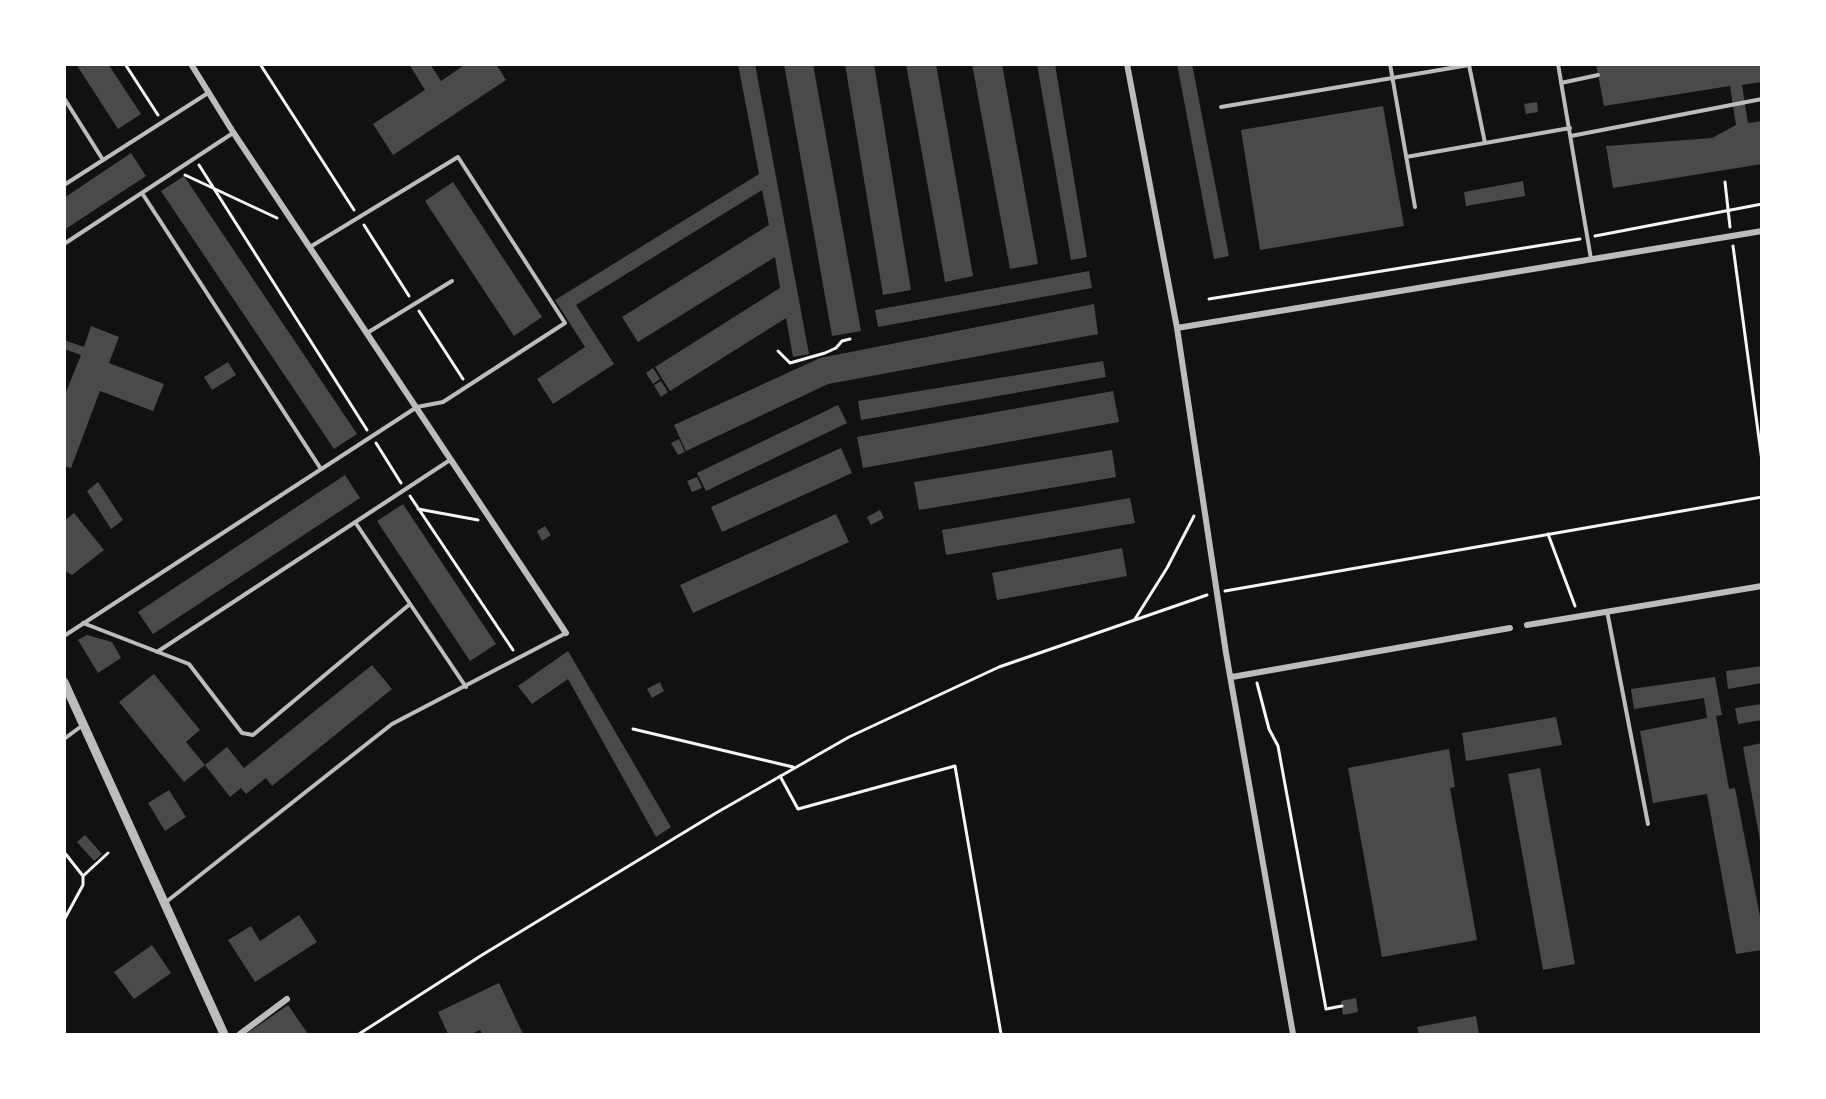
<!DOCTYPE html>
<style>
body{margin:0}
#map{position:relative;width:1826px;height:1099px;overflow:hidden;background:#111;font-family:Raleway,sans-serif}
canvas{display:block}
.frame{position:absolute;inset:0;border:66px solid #fff;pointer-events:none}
</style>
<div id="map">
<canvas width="1826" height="1099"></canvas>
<div class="frame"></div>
</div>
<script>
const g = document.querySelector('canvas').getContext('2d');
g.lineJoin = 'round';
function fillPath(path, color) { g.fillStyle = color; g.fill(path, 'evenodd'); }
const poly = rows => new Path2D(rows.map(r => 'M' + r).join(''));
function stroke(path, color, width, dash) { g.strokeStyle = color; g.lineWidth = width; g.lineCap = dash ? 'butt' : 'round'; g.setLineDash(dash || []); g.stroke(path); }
const building = poly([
 [76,64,108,64,141,114,118,129],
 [409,64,430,64,441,81,466,64,496,64,506,80,393,155,373,124,425,90],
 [738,64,755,64,809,354,793,357,786,318,670,391,655,367,780,288,775,257,638,342,622,317,769,225,762,190,576,305,614,364,553,404,537,379,585,347,555,300,759,174],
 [784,64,813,64,861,331,832,336],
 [845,64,874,64,911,290,883,295],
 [906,64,936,64,973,276,945,282],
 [972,64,1002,64,1038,264,1010,269],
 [1037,64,1055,64,1087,257,1071,260],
 [1177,64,1192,64,1229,256,1214,259],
 [1596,64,1762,64,1762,82,1742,85,1748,123,1762,121,1762,164,1613,188,1606,146,1712,138,1736,125,1730,86,1604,106],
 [1537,102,1538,112,1526,114,1524,104],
 [1383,106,1404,226,1260,250,1241,130],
 [131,153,146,176,64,230,64,198],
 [184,176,357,434,334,449,161,191],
 [1523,181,1525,196,1466,206,1464,192],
 [453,182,542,317,514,336,425,201],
 [1089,271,1092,288,878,327,875,310],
 [1094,304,1098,334,828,384,686,451,674,425,820,358],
 [91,326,119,337,109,363,164,384,153,411,100,391,71,468,64,466,64,397,81,355,64,349,64,340,84,347],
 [1103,361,1106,377,861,420,858,401],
 [228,362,236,375,212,390,204,377],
 [653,368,660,379,653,384,646,373],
 [661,381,668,392,661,397,654,385],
 [1113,391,1119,422,863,468,857,437],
 [838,405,847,423,706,491,697,473],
 [679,439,685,452,678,455,671,443],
 [841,448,852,473,722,532,711,507],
 [1112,450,1116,477,919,510,914,482],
 [345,475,360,498,153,634,138,612],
 [697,477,702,488,692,492,687,481],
 [98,482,123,520,111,529,87,491],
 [1130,498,1135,523,946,555,942,530],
 [403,504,496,644,470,661,377,521],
 [880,510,884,518,871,525,867,517],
 [74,513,104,550,72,575,64,570,64,521],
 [836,514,849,542,693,613,680,585],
 [545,526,551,535,542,541,537,531],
 [1122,548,1127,576,997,600,992,573],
 [87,635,112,642,121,658,98,673,78,640],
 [568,651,671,827,656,837,568,679,532,704,518,686],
 [372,665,392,689,272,786,266,778,246,794,241,788,230,797,205,765,227,747,244,768],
 [1762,666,1762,683,1728,689,1726,671],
 [154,674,200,730,186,742,205,765,184,782,119,702],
 [1715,677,1722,715,1716,716,1729,789,1735,788,1762,927,1762,950,1736,954,1707,794,1653,803,1640,731,1707,718,1704,698,1634,709,1631,689],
 [660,682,664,691,652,698,647,689],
 [1762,704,1762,720,1738,724,1735,708],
 [1556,717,1562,745,1466,761,1462,733],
 [1762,743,1762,840,1760,840,1743,747],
 [1449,749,1455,787,1450,788,1477,940,1382,957,1348,768],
 [1540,768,1575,964,1543,970,1508,774],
 [169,790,186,817,165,831,148,803],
 [85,835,102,854,94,861,77,842],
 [299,915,317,942,255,982,228,940,251,926,260,941],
 [152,945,171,973,134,999,114,972],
 [499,983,523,1034,482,1034,480,1030,472,1034,448,1034,438,1012],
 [1356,998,1358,1012,1343,1015,1341,1001],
 [288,1005,308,1034,246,1034],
 [1476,1016,1479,1034,1419,1034,1417,1027]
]);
const path = poly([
 [125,64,158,115],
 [260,64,354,210],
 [199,165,367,430],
 [185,175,277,218],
 [1725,182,1730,227],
 [364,225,409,296],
 [1595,236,1762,204],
 [1733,246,1762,461],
 [1209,299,1580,239],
 [419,311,463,379],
 [778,351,790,363,825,353,836,348,842,341,850,339],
 [376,443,401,483],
 [410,496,513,650],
 [418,509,478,520],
 [1548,534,1575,606],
 [1225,591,1762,497],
 [1135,619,1167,568,1194,516],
 [1257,683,1269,729,1278,746,1326,1009,1342,1006],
 [633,729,793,767],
 [780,776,798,809,955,766,1001,1034],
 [64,852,83,876,83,885,64,920],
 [83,876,108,853],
 [359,1034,482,955,716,813,849,737,999,667,1207,595]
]);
const service = poly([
 [1390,64,1415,207],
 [1558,64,1591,259],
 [1561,83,1598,75],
 [64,98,103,160],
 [1221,107,1469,65,1485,143],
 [1571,136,1762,99],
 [1406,157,1570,128],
 [64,185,208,93],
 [142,193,321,469],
 [64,244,233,133],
 [367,333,452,281],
 [355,522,466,687],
 [1607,611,1648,824],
 [83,623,189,664,242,733,253,735,410,604],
 [64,636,417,407,443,402,565,323,458,157,310,247],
 [157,652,450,460],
 [64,739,83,725],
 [166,902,392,724,566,633]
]);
const minor = poly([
 [191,64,233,132,566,633],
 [1127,64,1177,328,1226,653,1293,1034],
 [1177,328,1762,231],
 [1527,625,1762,586],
 [1232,677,1510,628],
 [240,1034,287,999]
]);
const tertiary = poly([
 [64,682,224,1034]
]);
fillPath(building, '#4a4a4a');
stroke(path, '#f5f5f5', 3);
stroke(service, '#bcbcbc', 4);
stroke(minor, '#bcbcbc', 6);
stroke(tertiary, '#bcbcbc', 9);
</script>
